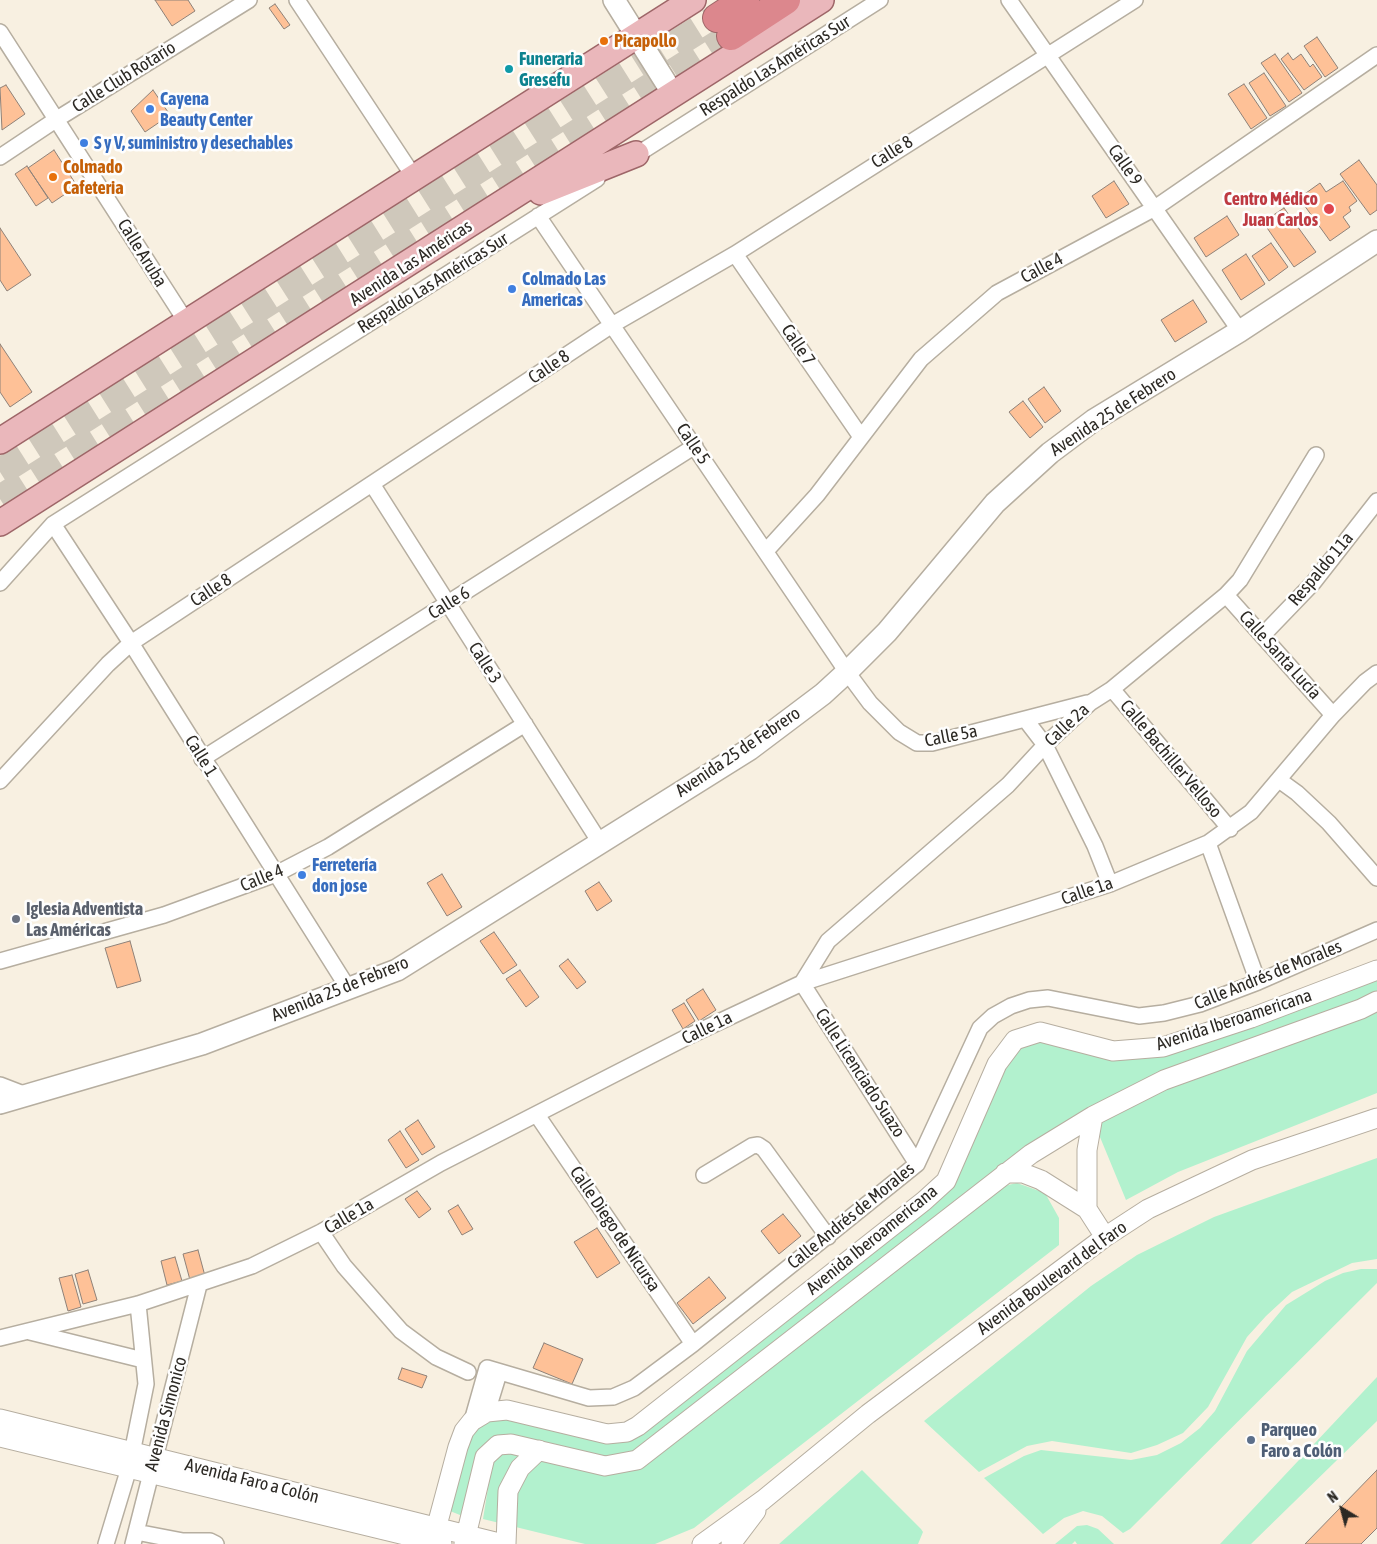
<!DOCTYPE html>
<meta charset="utf-8">
<style>
body{margin:0}
#map{position:relative;width:1377px;height:1544px;overflow:hidden;background:#f8f0e1;font-family:"Asap Condensed",sans-serif}
canvas{display:block}
.north{position:absolute;left:1317px;top:1484px;width:50px;height:50px;-webkit-text-stroke:4px #fefefe;paint-order:stroke;rotate:323deg;font-size:14px;font-weight:700;line-height:20px;text-align:center;color:#2c2924}
.north::after{content:'';display:block;margin:auto;width:18px;height:22px;background:#2c2924;clip-path:polygon(50% 0,100% 100%,50% 72%,0 100%)}
</style>
<div id="map">
<canvas width="1377" height="1544"></canvas>
<div class="north">N</div>
</div>
<script>
const g = document.querySelector('canvas').getContext('2d');
g.lineJoin = 'round';
function fillPath(path, color) { g.fillStyle = color; g.fill(path, 'evenodd'); }
const poly = rows => new Path2D(rows.map(r => 'M' + r).join(''));
function stroke(path, color, width, dash) { g.strokeStyle = color; g.lineWidth = width; g.lineCap = dash ? 'butt' : 'round'; g.setLineDash(dash || []); g.stroke(path); }
function label(font, color, halo, rows, align = 'center') {
  g.font = font + ' "Asap Condensed",sans-serif'; g.lineWidth = 5; g.setLineDash([]); g.textBaseline = 'middle'; g.strokeStyle = halo; g.fillStyle = color; for (const [text, x, y, turn = 0] of rows) {
    g.save(); g.translate(x, y); g.rotate((+turn || 0) * Math.PI / 180); g.textAlign = isNaN(turn) ? turn : align; if (halo) g.strokeText(text, 0, 0); g.fillText(text, 0, 0); g.restore();
  }
}
const green = poly([
 [1377,973,1377,995,1090,1113,631,1457,606,1461,495,1441,465,1517,445,1509,466,1435,489,1415,609,1438,919,1210,1017,1043,1043,1036,1115,1054],
 [1377,1009,1377,1093,1178,1172,1126,1200,1095,1125,1173,1085],
 [1377,1158,1377,1259,1352,1263,1292,1292,1266,1316,1247,1337,1208,1407,1183,1433,1157,1445,1131,1453,1052,1441,1027,1446,979,1472,924,1421,1091,1286,1137,1255,1214,1217],
 [1017,1183,1045,1193,1059,1218,1059,1245,694,1528,655,1544,585,1544,483,1519,492,1463,507,1451,607,1473,999,1187],
 [1361,1269,1377,1269,1377,1283,1130,1529,1123,1533,1102,1516,1083,1511,1064,1518,1043,1534,984,1478,1024,1456,1041,1450,1131,1460,1157,1455,1181,1443,1200,1428,1215,1411,1247,1351,1286,1305,1325,1281,1343,1273],
 [1377,1377,1377,1421,1251,1544,1220,1544],
 [862,1470,921,1529,923,1532,918,1544,779,1544],
 [1087,1525,1098,1529,1114,1544,1077,1544,1075,1541,1072,1544,1055,1544,1077,1526]
]);
const building = poly([
 [155,0,188,0,195,11,172,26,155,0],
 [275,4,290,25,284,29,269,8,275,4],
 [1317,37,1338,68,1325,77,1304,46,1317,37],
 [1288,53,1293,60,1301,54,1310,67,1313,64,1322,77,1304,90,1281,59,1288,53],
 [1275,54,1302,93,1289,102,1261,63,1275,54],
 [1264,73,1286,106,1270,116,1249,83,1264,73],
 [1244,84,1267,118,1251,129,1228,94,1244,84],
 [6,85,25,114,2,130,0,88,6,85],
 [153,90,170,115,145,132,131,111,153,90],
 [54,150,77,186,52,203,28,168,54,150],
 [1359,160,1377,185,1377,210,1370,215,1340,174,1359,160],
 [27,166,48,198,36,206,15,174,27,166],
 [1114,181,1129,204,1106,218,1092,196,1114,181],
 [1343,181,1357,201,1349,207,1351,211,1343,217,1350,227,1330,241,1299,198,1320,183,1326,192,1343,181],
 [1284,208,1316,252,1294,267,1263,222,1284,208],
 [1227,216,1239,235,1206,257,1194,238,1227,216],
 [0,228,31,275,7,291,0,280,0,228],
 [1271,243,1288,267,1269,281,1252,256,1271,243],
 [1246,254,1265,284,1241,300,1222,270,1246,254],
 [1193,300,1207,322,1175,342,1161,320,1193,300],
 [0,344,32,392,10,407,0,392,0,344],
 [1044,387,1061,411,1045,423,1028,399,1044,387],
 [1023,401,1043,427,1030,438,1009,412,1023,401],
 [442,874,462,907,447,916,427,883,442,874],
 [599,882,612,901,597,911,585,891,599,882],
 [494,932,517,965,503,974,480,941,494,932],
 [130,941,141,981,117,988,105,948,130,941],
 [568,959,586,982,577,989,559,966,568,959],
 [520,970,539,997,526,1007,506,979,520,970],
 [703,989,716,1010,699,1021,686,1000,703,989],
 [684,1003,695,1021,683,1029,672,1010,684,1003],
 [418,1120,435,1147,422,1155,405,1129,418,1120],
 [400,1131,419,1160,406,1168,388,1140,400,1131],
 [417,1191,431,1209,419,1218,405,1199,417,1191],
 [458,1205,473,1229,462,1235,448,1211,458,1205],
 [783,1214,801,1236,779,1254,761,1231,783,1214],
 [597,1228,620,1263,597,1278,574,1242,597,1228],
 [198,1250,205,1276,190,1280,183,1254,198,1250],
 [175,1257,182,1281,167,1285,161,1261,175,1257],
 [88,1270,97,1300,83,1304,75,1274,88,1270],
 [72,1275,81,1307,68,1311,59,1278,72,1275],
 [709,1277,726,1298,693,1324,677,1303,709,1277],
 [544,1343,583,1359,572,1384,533,1368,544,1343],
 [402,1368,427,1376,422,1388,398,1379,402,1368],
 [1377,1470,1377,1528,1361,1544,1305,1544,1377,1470]
]);
const motorwayTunnel = poly([
 [0,472,717,18],
 [0,499,731,36]
]);
const minor = poly([
 [297,0,414,177],
 [1009,0,1240,331],
 [0,32,187,323],
 [0,157,57,119,249,0],
 [630,159,880,0],
 [538,216,847,672,870,703,899,732,917,743,932,743,1087,703],
 [735,254,861,437],
 [372,484,599,841],
 [53,524,131,643,348,988],
 [766,551,817,495,921,359,997,293,1155,208,1377,55],
 [0,583,53,524,597,179],
 [1226,595,1333,715],
 [1263,635,1313,583,1377,501],
 [1112,689,1230,829],
 [1025,719,1045,745,1095,846,1110,884],
 [202,759,695,446],
 [1279,780,1297,793,1329,823,1377,878],
 [0,781,108,664,131,643,612,325,735,254,1135,0],
 [1208,843,1258,982],
 [0,961,164,915,276,874,328,847,525,724],
 [0,1085,26,1095],
 [537,1115,693,1344],
 [917,1164,802,983,828,941,1008,785,1045,745,1090,703,1112,689,1226,595,1240,580,1316,455],
 [704,1175,752,1146,758,1145,764,1149,828,1237],
 [321,1232,344,1266,401,1331,436,1357,468,1372],
 [30,1332,143,1360],
 [0,1338,138,1304,252,1266,321,1232,441,1163,689,1036,802,983,1110,884,1208,843,1251,812,1333,715,1365,682,1377,673],
 [487,1412,499,1373],
 [472,1421,487,1368,589,1398,613,1397,634,1388,693,1344,917,1164,980,1028,993,1016,1011,1006,1029,1000,1048,998,1139,1016,1164,1013,1200,1004,1258,982,1377,930],
 [136,1532,183,1541,210,1541,216,1544],
 [106,1544,129,1468,146,1384,138,1304],
 [133,1544,199,1285]
]);
const tertiary = poly([
 [1005,1173,1023,1173,1041,1180,1087,1209,1105,1237],
 [1087,1209,1087,1150,1093,1116],
 [0,1419,503,1544],
 [0,1437,442,1544],
 [432,1544,458,1447,464,1431,472,1421,487,1412,507,1410,607,1434,627,1432,638,1426,924,1201,946,1181,997,1064,1015,1040,1040,1032,1113,1051,1163,1047,1251,1018,1377,970],
 [464,1544,485,1457,498,1445,511,1444,605,1466,637,1460,1031,1154,1093,1116,1164,1080,1361,1009,1377,1001],
 [506,1544,508,1491,520,1468,539,1450],
 [702,1544,763,1500,868,1414,1105,1237,1148,1209,1252,1160,1377,1118],
 [731,1544,756,1511]
]);
const secondary = poly([
 [614,0,673,94],
 [0,1103,202,1044,397,970,750,749,823,694,847,672,887,632,995,503,1050,453,1094,420,1240,331,1377,241]
]);
const primary = poly([
 [541,192,636,154],
 [0,441,693,0],
 [0,523,821,0]
]);
const motorway = poly([
 [717,18,745,0],
 [731,36,786,0]
]);
const markers = [
 [604,41,5,"#e8710a"],
 [509,69,5,"#0f9aa8"],
 [150,109,5,"#3f7fe0"],
 [84,143,5,"#3f7fe0"],
 [53,177,5,"#e8710a"],
 [1329,209,6,"#e0444e"],
 [512,289,5,"#3f7fe0"],
 [302,875,5,"#3f7fe0"],
 [16,919,5,"#6b7280"],
 [1251,1440,5,"#5c6f8a"]
];
const foodNames = [
 ["Picapollo",614,41],
 ["Colmado",63,167],
 ["Cafeteria",63,188]
];
const cultureNames = [
 ["Funeraria",519,59],
 ["Gresefu",519,80]
];
const streetNames = [
 ["Respaldo Las Américas Sur",775,66,-32],
 ["Calle Club Rotario",124,77,-32],
 ["Calle 8",892,152,-32],
 ["Calle 9",1125,165,55],
 ["Calle Aruba",142,253,58],
 ["Avenida Las Américas",411,263,-33],
 ["Calle 4",1042,268,-28],
 ["Respaldo Las Américas Sur",433,283,-32],
 ["Calle 7",798,345,56],
 ["Calle 8",549,367,-34],
 ["Avenida 25 de Febrero",1113,412,-33],
 ["Calle 5",693,444,56],
 ["Respaldo 11a",1321,569,-50],
 ["Calle 8",211,590,-33],
 ["Calle 6",449,603,-32],
 ["Calle Santa Lucía",1280,655,48],
 ["Calle 3",485,663,57],
 ["Calle 2a",1067,725,-43],
 ["Calle 5a",951,736,-11],
 ["Avenida 25 de Febrero",738,752,-34],
 ["Calle 1",201,756,58],
 ["Calle Bachiller Velloso",1171,759,50],
 ["Calle 4",262,878,-22],
 ["Calle 1a",1087,891,-19],
 ["Calle Andrés de Morales",1268,975,-22],
 ["Avenida 25 de Febrero",340,989,-22],
 ["Avenida Iberoamericana",1234,1020,-18],
 ["Calle 1a",707,1028,-26],
 ["Calle Licenciado Suazo",860,1073,57],
 ["Calle 1a",349,1216,-30],
 ["Calle Andrés de Morales",851,1216,-39],
 ["Calle Diego de Nicursa",615,1229,56],
 ["Avenida Iberoamericana",872,1240,-39],
 ["Avenida Boulevard del Faro",1052,1278,-36],
 ["Avenida Simonico",166,1414,-75],
 ["Avenida Faro a Colón",252,1481,14]
];
const shopNames = [
 ["Cayena",160,99],
 ["Beauty Center",160,120],
 ["S y V, suministro y desechables",94,143],
 ["Colmado Las",522,279],
 ["Americas",522,300],
 ["Ferretería",312,865],
 ["don jose",312,886]
];
const healthNames = [
 ["Centro Médico",1318,199],
 ["Juan Carlos",1318,220]
];
const worshipNames = [
 ["Iglesia Adventista",26,909],
 ["Las Américas",26,930]
];
const serviceNames = [
 ["Parqueo",1261,1430],
 ["Faro a Colón",1261,1451]
];
fillPath(green, '#b2f1ce');
fillPath(building, '#fec197');
stroke(building, '#8e8178', 1);
stroke(motorwayTunnel, '#cfc8bb', 28, [28, 14]);
stroke(minor, '#b6aea0', 18);
stroke(tertiary, '#b6aea0', 21);
stroke(secondary, '#b6aea0', 24);
stroke(primary, '#9e6668', 28);
stroke(motorway, '#9e6668', 30);
stroke(minor, '#fff', 15);
stroke(tertiary, '#fff', 19);
stroke(secondary, '#fff', 21);
stroke(primary, '#eab7bb', 25);
stroke(motorway, '#dc878d', 28);
for (const [x, y, r, color] of markers) { const dot = new Path2D(); dot.arc(x, y, r, 0, 2 * Math.PI); g.fillStyle = color; g.fill(dot); stroke(dot, '#fefefe', 2); }
label('bold 18px', '#c56008', '#fefefe', foodNames, 'left');
label('bold 18px', '#0d838f', '#fefefe', cultureNames, 'left');
label('18px', '#2c2924', '#fefefe', streetNames);
label('bold 18px', '#366cbe', '#fefefe', shopNames, 'left');
label('bold 18px', '#be3a42', '#fefefe', healthNames, 'right');
label('bold 18px', '#5b616d', '#fefefe', worshipNames, 'left');
label('bold 18px', '#4e5e75', '#fefefe', serviceNames, 'left');
</script>
